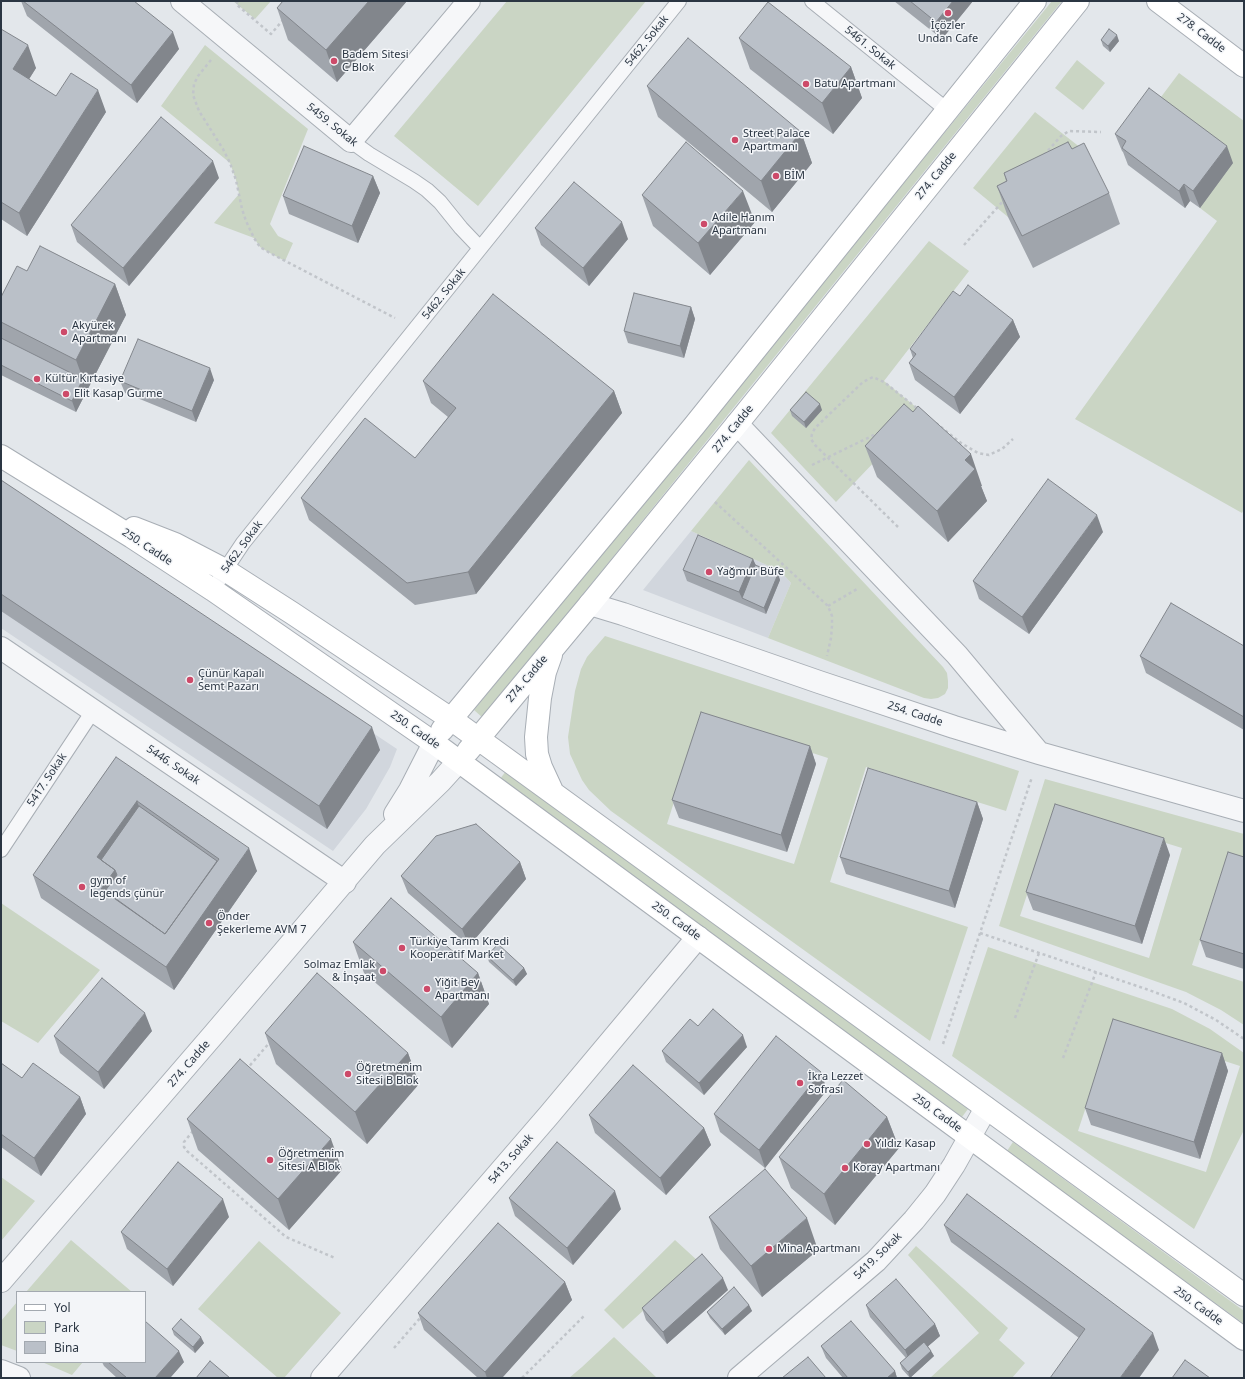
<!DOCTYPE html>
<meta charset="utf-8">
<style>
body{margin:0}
#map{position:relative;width:1245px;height:1379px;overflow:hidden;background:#e3e7eb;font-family:"Noto Sans",sans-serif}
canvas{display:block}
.frame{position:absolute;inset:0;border:2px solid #2b3643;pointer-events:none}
.legend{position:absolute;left:16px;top:1291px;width:130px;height:72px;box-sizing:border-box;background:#f3f5f8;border:1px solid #a3a9b0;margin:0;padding:5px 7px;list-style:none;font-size:12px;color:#2b3643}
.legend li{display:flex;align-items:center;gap:8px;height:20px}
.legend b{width:20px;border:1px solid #a3a9b0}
</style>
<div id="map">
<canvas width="1245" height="1379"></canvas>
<div class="frame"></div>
<ul class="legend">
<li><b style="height:5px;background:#fff"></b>Yol</li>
<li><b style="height:11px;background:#cad5c4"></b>Park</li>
<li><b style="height:11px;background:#bac0c8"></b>Bina</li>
</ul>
</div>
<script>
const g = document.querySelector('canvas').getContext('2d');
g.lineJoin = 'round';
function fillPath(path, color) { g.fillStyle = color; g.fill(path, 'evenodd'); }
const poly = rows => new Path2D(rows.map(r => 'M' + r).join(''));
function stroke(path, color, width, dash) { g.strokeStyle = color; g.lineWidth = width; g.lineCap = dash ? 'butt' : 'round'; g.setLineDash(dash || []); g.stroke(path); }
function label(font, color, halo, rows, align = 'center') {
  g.font = font + ' "Noto Sans",sans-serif'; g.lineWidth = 3; g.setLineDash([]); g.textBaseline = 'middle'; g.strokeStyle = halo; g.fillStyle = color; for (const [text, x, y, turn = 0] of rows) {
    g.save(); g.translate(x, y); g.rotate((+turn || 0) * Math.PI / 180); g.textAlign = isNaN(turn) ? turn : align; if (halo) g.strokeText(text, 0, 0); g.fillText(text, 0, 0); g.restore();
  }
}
const built = poly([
 [1,485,397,749,390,767,366,809,333,851,1,628],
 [691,531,780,571,791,583,768,638,643,590]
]);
const green = poly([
 [233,1,271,1,255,19],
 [507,1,646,1,478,206,394,136],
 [1052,1,1062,1,483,718,474,710],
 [205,45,308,129,270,224,278,236,293,243,285,261,270,253,260,247,254,238,214,223,239,194,236,180,230,163,161,106],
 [1077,60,1105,83,1083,110,1055,88],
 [1179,73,1244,121,1244,509,1242,513,1075,419,1217,221,1200,208,1155,105],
 [1035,112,1081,148,1008,217,973,188],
 [929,241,969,271,884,381,922,412,836,502,771,433],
 [749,460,943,667,947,673,948,681,948,688,945,694,938,698,931,699,924,698,768,638,791,583,780,571,691,531],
 [605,636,1019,771,1006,811,866,767,830,882,968,927,930,1041,611,811,589,790,582,780,570,754,568,737,575,691,581,669,587,657],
 [701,717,828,758,794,864,667,824],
 [506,771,968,1109,962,1117,500,779],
 [1045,779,1244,834,1244,860,1228,855,1192,965,1244,982,1244,1025,1221,1010,1186,992,999,926],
 [1055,809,1182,848,1149,958,1020,916],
 [1,903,100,970,38,1043,1,1021],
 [988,947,1172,1009,1210,1029,1244,1053,1244,1130,1194,1229,952,1056],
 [1113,1025,1240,1066,1206,1172,1078,1131],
 [1013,1142,1244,1311,1244,1324,1007,1151],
 [1,1177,35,1201,1,1241],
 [71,1240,132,1292,26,1292],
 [675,1240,698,1261,623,1329,604,1310],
 [259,1241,341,1313,284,1378,278,1378,198,1309],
 [916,1246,1008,1328,999,1340,1025,1363,1012,1378,930,1378,979,1333,908,1255],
 [17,1302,17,1351,1,1345,1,1321],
 [614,1337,657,1378,569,1378,582,1367],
 [42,1362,83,1362,72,1375]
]);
const path = poly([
 [238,1,236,4,271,34,283,20],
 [211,60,198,76,194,84,193,95,199,111,223,149,230,163,236,180,242,209,246,221,254,238,260,247,270,253,395,318],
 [1044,155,1061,136,1069,131,1101,132],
 [964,245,1004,200],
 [936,423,961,443,978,453,989,455,1002,449,1013,439],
 [812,465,878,433],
 [715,502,828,606,832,616,832,626,831,638,827,656],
 [898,527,815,445,811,439,812,434,815,428,863,382,873,377,884,382,918,409],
 [828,606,857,589],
 [980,933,1146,989,1184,1003,1216,1020,1244,1039],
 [1015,1018,1039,953],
 [943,1044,1032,777],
 [1063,1058,1096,972],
 [246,1070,270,1042],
 [193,1131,184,1142,184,1147,187,1151,286,1237,335,1258],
 [394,1348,421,1317],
 [522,1378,584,1316]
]);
const lane = poly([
 [812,1,947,110],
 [351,141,369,154,414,181,427,190,440,202,461,228,480,248],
 [213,590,225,570,243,543,679,1],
 [1,850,93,711]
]);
const street = poly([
 [182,1,351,141,469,1],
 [737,424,957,655,1039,753],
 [590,604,623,614,819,682,954,727,1039,753,1244,811],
 [1,648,345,882],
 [395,814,410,790,434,743],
 [1,1281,214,1034,375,845,440,782,459,761],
 [1,1371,19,1378],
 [322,1378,549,1115,698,937],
 [739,1378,876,1261,914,1220,935,1194,954,1165,986,1108]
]);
const secondary = poly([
 [1158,1,1244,66],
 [1,456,132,537,213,590,434,743,1244,1339],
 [134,528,175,544,225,570,292,613,451,719,1244,1295],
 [551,655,545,672,540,698,536,737,537,754,541,767,553,793],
 [442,730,694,426,1035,1],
 [468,751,590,604,737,424,1078,1]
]);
const wall = poly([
 [21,1,134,1,179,49,137,103,27,16],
 [283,1,407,1,337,82,288,40,277,8],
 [894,1,973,1,942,39],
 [1,29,36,68,29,79,56,96,106,112,27,236,1,219],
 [739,38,851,67,862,98,833,134,750,69],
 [1101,40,1119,41,1110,52,1103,46],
 [647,86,801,132,812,163,772,212,658,117],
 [1115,134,1233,163,1200,208,1190,201,1185,208,1128,165,1123,152,1122,151],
 [1072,149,1109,193,1120,224,1033,268,1008,217,997,186,1006,181,1004,173],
 [373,176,380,193,358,243,289,214,283,196],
 [219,178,129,286,77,242,71,225],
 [642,195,755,222,710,275,653,226],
 [535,228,628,239,589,286,541,245],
 [27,271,115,284,126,315,76,412,1,375,1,297],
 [960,296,1013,320,1020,337,960,414,915,380,909,363,913,358,910,349],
 [691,307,695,319,684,358,628,343,624,331],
 [214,380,196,422,125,393,120,381],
 [423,381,614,391,622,413,476,594,415,605,309,520,301,498,415,458,448,417,431,403],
 [790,410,822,410,806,428,792,416],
 [865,446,982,486,981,486,987,501,948,542,877,477],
 [1,480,380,750,327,829,1,611],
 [1103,532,1029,634,979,599,973,581],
 [753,559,755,565,778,574,780,580,766,614,687,581,683,570],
 [1244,646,1244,730,1146,673,1140,656],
 [810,746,816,764,787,852,679,818,672,800],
 [116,757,257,871,174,990,41,898,33,875],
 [977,802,983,819,955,908,846,874,840,857],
 [1170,855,1142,944,1033,910,1026,892],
 [1244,857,1244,969,1206,957,1200,940],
 [520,862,526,879,469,946,408,893,401,876],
 [353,942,478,973,489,1004,452,1048,364,973],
 [487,956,524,968,527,974,516,986,489,962],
 [698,1026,747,1047,704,1095,666,1062,662,1051],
 [152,1031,104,1089,60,1053,54,1036],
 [265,1033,408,1053,419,1084,367,1144,276,1064],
 [1222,1053,1228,1071,1200,1159,1091,1125,1085,1108],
 [1,1063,22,1078,80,1097,86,1114,41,1176,1,1147],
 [827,1090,765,1168,720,1132,714,1114],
 [589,1115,704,1128,711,1145,666,1195,595,1133],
 [887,1117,899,1148,835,1225,791,1188,779,1157],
 [187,1119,342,1170,289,1230,198,1150],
 [509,1198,621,1209,573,1265,515,1216],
 [229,1217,173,1286,127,1249,121,1232],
 [709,1217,818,1250,762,1297,720,1249],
 [944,1225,1159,1350,1079,1338,951,1242],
 [565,1282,572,1300,502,1378,478,1378,424,1330,418,1313],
 [728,1290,667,1344,646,1320,642,1308],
 [749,1305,752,1311,725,1335,710,1318,707,1312],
 [866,1305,935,1324,940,1336,928,1346,934,1356,910,1378,902,1369,900,1363,906,1358,870,1317],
 [172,1329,204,1343,195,1353,174,1335],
 [821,1346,895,1371,897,1378,843,1378,826,1358],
 [102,1362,184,1362,170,1378,117,1378,104,1366]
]);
const shadedWall = poly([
 [369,1,407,1,337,82,326,50],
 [953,1,973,1,942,39,936,22],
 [173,32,179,49,137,103,131,85],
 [1117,35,1119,41,1110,52,1108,46],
 [28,45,36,68,21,92,13,69],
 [851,67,862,98,833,134,822,103],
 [98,90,106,112,27,236,19,213],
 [801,132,812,163,772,212,761,181],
 [1227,146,1233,163,1200,208,1193,191],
 [213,161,219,178,129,286,123,268],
 [373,176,380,193,358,243,352,226],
 [1184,184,1190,201,1185,208,1179,191],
 [743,191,755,222,710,275,698,243],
 [622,222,628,239,589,286,583,268],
 [115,284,126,315,76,412,72,401,83,379,76,360],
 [691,307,695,319,684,358,680,346],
 [1013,320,1020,337,960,414,954,397],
 [210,368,214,380,196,422,192,411],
 [614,391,622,413,476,594,468,572],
 [820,404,822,410,806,428,804,422],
 [971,454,982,486,981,486,987,501,948,542,937,511,965,460],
 [1097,515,1103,532,1029,634,1022,617],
 [753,559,758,570,742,598,739,592],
 [778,574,780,580,766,614,764,608],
 [372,727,380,750,327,829,319,806],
 [810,746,816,764,787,852,781,835],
 [137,801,145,823,111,871,97,857],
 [977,802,983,819,955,908,949,891],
 [1164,838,1170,855,1142,944,1135,926],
 [249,848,257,871,174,990,166,967],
 [520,862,526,879,469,946,462,929],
 [115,870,123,892,116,903,101,889],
 [524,968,527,974,516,986,513,980],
 [478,973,489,1004,452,1048,441,1017],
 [145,1013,152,1031,104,1089,98,1072],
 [743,1035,747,1047,704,1095,699,1083],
 [408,1053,419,1084,367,1144,355,1112],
 [1222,1053,1228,1071,1200,1159,1194,1142],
 [821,1072,827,1090,765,1168,759,1150],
 [80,1097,86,1114,41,1176,34,1158],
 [887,1117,899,1148,835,1225,824,1194],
 [704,1128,711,1145,666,1195,660,1178],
 [331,1139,342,1170,289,1230,278,1199],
 [615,1191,621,1209,573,1265,567,1248],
 [223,1199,229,1217,173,1286,167,1269],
 [807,1218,818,1250,762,1297,751,1266],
 [723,1278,728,1290,667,1344,663,1332],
 [565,1282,572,1300,502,1378,487,1378,485,1372],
 [749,1305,752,1311,725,1335,722,1329],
 [935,1324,940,1336,910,1362,905,1350],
 [1153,1333,1159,1350,1139,1378,1120,1378],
 [201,1337,204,1343,195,1353,193,1347],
 [179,1351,184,1362,170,1378,155,1378],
 [931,1351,934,1356,910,1378,908,1372],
 [895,1371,897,1378,887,1378]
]);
const building = poly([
 [23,1,134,1,173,32,131,85,23,1],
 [283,1,369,1,326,50,277,8,283,1],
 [910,1,953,1,936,22,910,1],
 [768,2,851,67,822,103,739,38,768,2],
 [1,29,28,45,13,69,56,96,71,73,98,90,19,213,1,202,1,29],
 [1109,29,1117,35,1108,46,1101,40,1109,29],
 [688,38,801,132,761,181,647,86,688,38],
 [1149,88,1227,146,1193,191,1184,184,1179,191,1122,148,1126,141,1115,134,1149,88],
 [161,117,213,161,123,268,71,225,161,117],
 [686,142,743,191,698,243,642,195,686,142],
 [1068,142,1072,149,1084,143,1109,193,1022,236,997,186,1007,181,1004,173,1068,142],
 [304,146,373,176,352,226,283,196,304,146],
 [574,182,622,222,583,268,535,228,574,182],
 [40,246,115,284,76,360,1,322,1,297,17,266,27,271,40,246],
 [968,285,1013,320,954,397,909,363,916,354,910,349,953,291,960,296,968,285],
 [634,293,691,307,680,346,624,331,634,293],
 [493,294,614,391,468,572,407,583,301,498,365,418,415,458,456,408,423,381,493,294],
 [1,338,83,379,72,401,1,365,1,338],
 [138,339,210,368,192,411,120,381,138,339],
 [806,392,820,404,804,422,790,410,806,392],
 [904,404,913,412,918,406,971,454,965,460,975,469,937,511,865,446,904,404],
 [1048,479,1097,515,1022,617,973,581,1048,479],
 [1,480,372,727,319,806,1,594,1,480],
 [698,535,753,559,739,592,683,570,698,535],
 [755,565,778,574,764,608,742,598,755,565],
 [1171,603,1244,646,1244,717,1140,656,1171,603],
 [701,712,810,746,781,835,672,800,701,712],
 [116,757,249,848,166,967,33,875,116,757],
 [137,801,219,859,165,934,101,889,115,870,97,857,137,801],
 [868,768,977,802,949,891,840,857,868,768],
 [1055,804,1164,838,1135,926,1026,892,1055,804],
 [139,806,217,861,165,934,105,891,117,875,115,870,101,860,139,806],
 [476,824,520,862,462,929,401,876,436,836,476,824],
 [1228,852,1244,857,1244,954,1200,940,1228,852],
 [391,898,478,973,441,1017,353,942,391,898],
 [498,944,524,968,513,980,487,956,498,944],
 [317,973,408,1053,355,1112,265,1033,317,973],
 [102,978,145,1013,98,1072,54,1036,102,978],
 [713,1009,743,1035,699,1083,662,1051,690,1019,698,1026,713,1009],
 [1113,1019,1222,1053,1194,1142,1085,1108,1113,1019],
 [776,1036,821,1072,759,1150,714,1114,776,1036],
 [240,1059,331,1139,278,1199,187,1119,240,1059],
 [1,1063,22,1078,33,1063,80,1097,34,1158,1,1134,1,1063],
 [633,1065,704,1128,660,1178,589,1115,633,1065],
 [843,1080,887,1117,824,1194,779,1157,843,1080],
 [557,1142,615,1191,567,1248,509,1198,557,1142],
 [178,1162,223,1199,167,1269,121,1232,178,1162],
 [765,1169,807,1218,751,1266,709,1217,765,1169],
 [967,1194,1153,1333,1120,1378,1050,1378,1085,1329,944,1225,967,1194],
 [498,1223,565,1282,485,1372,418,1313,498,1223],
 [702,1254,723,1278,663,1332,642,1308,702,1254],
 [896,1279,935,1324,905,1350,866,1305,896,1279],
 [734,1287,749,1305,722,1329,707,1312,734,1287],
 [181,1319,201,1337,193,1347,172,1329,181,1319],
 [145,1321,179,1351,155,1378,127,1378,108,1362,145,1362,145,1321],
 [851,1321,895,1371,887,1378,848,1378,821,1346,851,1321],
 [924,1342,931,1351,908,1372,900,1363,924,1342],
 [808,1357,826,1378,782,1378,808,1357],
 [1185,1360,1210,1378,1172,1378,1185,1360],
 [210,1361,230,1378,196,1378,210,1361]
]);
const markers = [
 [948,13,4,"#cd4a69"],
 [334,61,4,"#cd4a69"],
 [806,84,4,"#cd4a69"],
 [735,140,4,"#cd4a69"],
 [776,176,4,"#cd4a69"],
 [704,224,4,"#cd4a69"],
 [64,332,4,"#cd4a69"],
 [37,379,4,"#cd4a69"],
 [66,394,4,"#cd4a69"],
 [709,572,4,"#cd4a69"],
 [190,680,4,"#cd4a69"],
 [82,887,4,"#cd4a69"],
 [209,923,4,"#cd4a69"],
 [402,948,4,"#cd4a69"],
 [383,971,4,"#cd4a69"],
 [427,989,4,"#cd4a69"],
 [348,1074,4,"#cd4a69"],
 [800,1083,4,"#cd4a69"],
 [867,1144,4,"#cd4a69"],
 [270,1160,4,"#cd4a69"],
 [845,1168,4,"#cd4a69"],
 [769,1249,4,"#cd4a69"]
];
const poiNames = [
 ["İçözler",948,26,"center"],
 ["Undan Cafe",948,39,"center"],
 ["Badem Sitesi",342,55],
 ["C Blok",342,68],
 ["Batu Apartmanı",814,84],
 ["Street Palace",743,134],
 ["Apartmanı",743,147],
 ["BİM",784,176],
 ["Adile Hanım",712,218],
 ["Apartmanı",712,231],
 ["Akyürek",72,326],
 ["Apartmanı",72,339],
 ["Kültür Kırtasiye",45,379],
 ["Elit Kasap Gurme",74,394],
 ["Yağmur Büfe",717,572],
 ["Çünür Kapalı",198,674],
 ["Semt Pazarı",198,687],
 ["gym of",90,881],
 ["legends çünür",90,894],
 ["Önder",217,917],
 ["Şekerleme AVM 7",217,930],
 ["Türkiye Tarım Kredi",410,942],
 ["Kooperatif Market",410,955],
 ["Solmaz Emlak",375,965,"right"],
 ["& İnşaat",375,978,"right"],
 ["Yiğit Bey",435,983],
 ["Apartmanı",435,996],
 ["Öğretmenim",356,1068],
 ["Sitesi B Blok",356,1081],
 ["İkra Lezzet",808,1077],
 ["Sofrası",808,1090],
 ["Yıldız Kasap",875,1144],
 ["Öğretmenim",278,1154],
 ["Sitesi A Blok",278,1167],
 ["Koray Apartmanı",853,1168],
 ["Mina Apartmanı",777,1249]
];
const streetNames = [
 ["278. Cadde",1201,33,37],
 ["5462. Sokak",647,41,-51],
 ["5461. Sokak",870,48,39],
 ["5459. Sokak",332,125,39],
 ["274. Cadde",936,176,-51],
 ["5462. Sokak",444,294,-51],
 ["274. Cadde",733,429,-51],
 ["250. Cadde",147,547,33],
 ["5462. Sokak",242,547,-54],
 ["274. Cadde",527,679,-50],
 ["254. Cadde",915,714,18],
 ["250. Cadde",415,730,35],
 ["5446. Sokak",173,765,34],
 ["5417. Sokak",47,780,-56],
 ["250. Cadde",676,921,36],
 ["274. Cadde",189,1064,-49],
 ["250. Cadde",937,1113,36],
 ["5413. Sokak",511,1159,-49],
 ["5419. Sokak",878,1256,-44],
 ["250. Cadde",1198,1306,36]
];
fillPath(built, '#d1d6dd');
fillPath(green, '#cad5c4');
stroke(lane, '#a8aeb5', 16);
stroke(street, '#a8aeb5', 24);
stroke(secondary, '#a8aeb5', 24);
stroke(path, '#c1c5ca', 2.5, [3, 3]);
stroke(lane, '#f6f7f9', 14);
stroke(street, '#f6f7f9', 22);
stroke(secondary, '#fff', 22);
fillPath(wall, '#a0a5ac');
fillPath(shadedWall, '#82868c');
fillPath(building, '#bac0c8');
stroke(building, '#82868c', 1);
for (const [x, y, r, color] of markers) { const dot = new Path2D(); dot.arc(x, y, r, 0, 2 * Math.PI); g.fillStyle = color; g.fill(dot); stroke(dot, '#f3f5f8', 1.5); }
label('11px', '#2b3643', '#f3f5f8', poiNames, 'left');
label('11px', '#2b3643', '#f3f5f8', streetNames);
</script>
